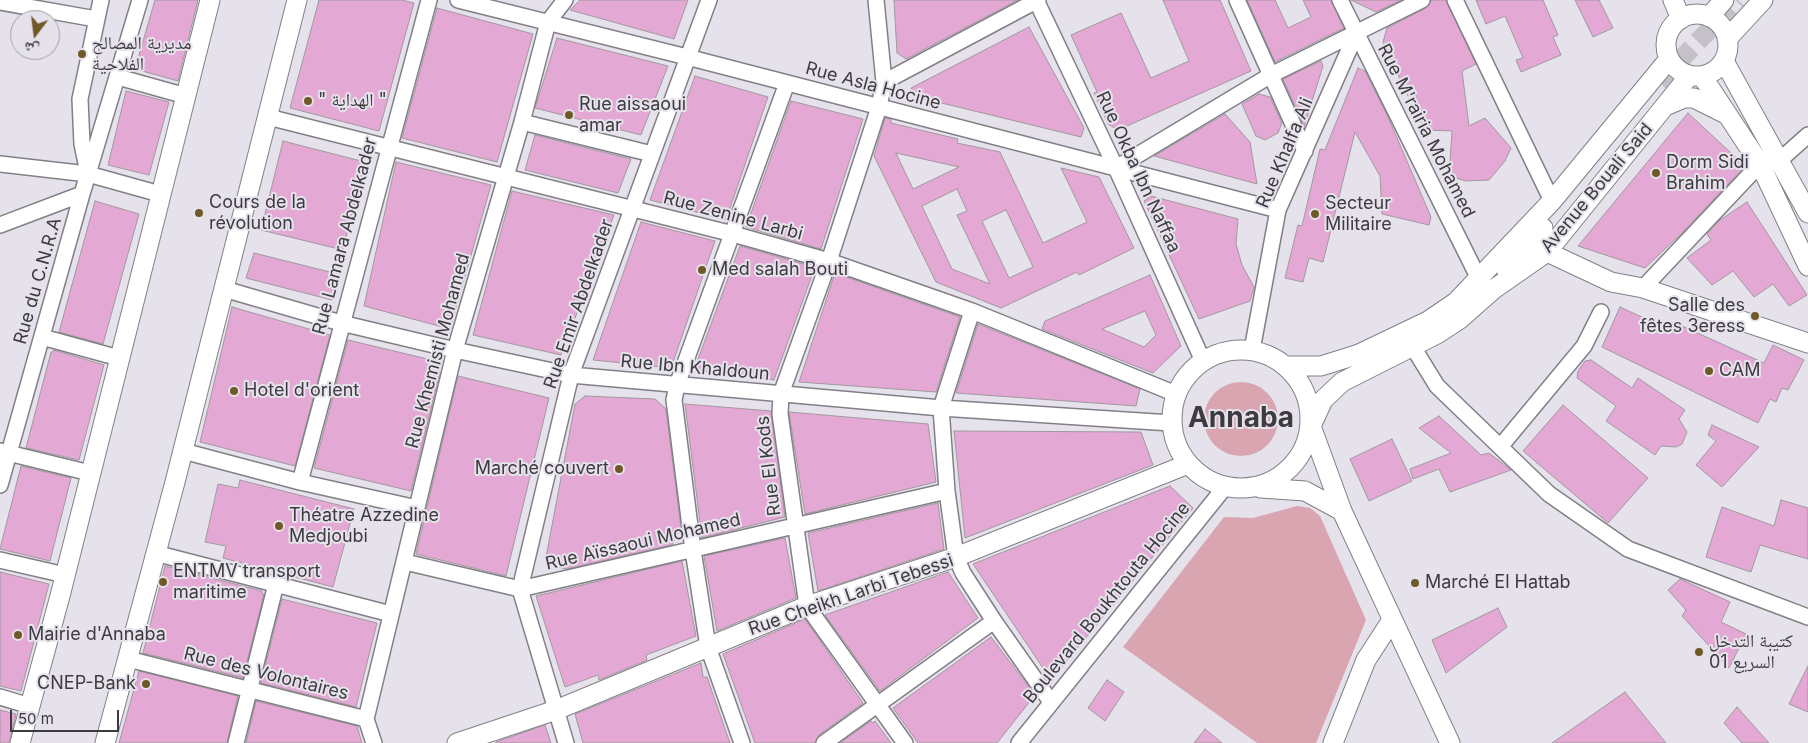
<!DOCTYPE html>
<meta charset="utf-8">
<style>
body{margin:0}
#map{position:relative;width:1808px;height:743px;overflow:hidden;background:#e6e2eb;font-family:Inter,"Noto Naskh Arabic",sans-serif}
canvas{display:block}
.north{position:absolute;left:10px;top:10px;width:50px;height:50px;box-sizing:border-box;background:#e6e2eb;border:1px solid #a29fa6;border-radius:50%;rotate:195deg;font-size:14px;font-weight:700;line-height:20px;text-align:center;color:#3d3b3f}
.north::after{content:'';display:block;margin:auto;width:18px;height:22px;background:#705929;clip-path:polygon(50% 0,100% 100%,50% 72%,0 100%)}
.scale{position:absolute;left:10px;top:710px;width:109px;height:22px;box-sizing:border-box;border:2px solid #3d3b3f;border-top:0;padding-left:6px;font-size:15px;line-height:18px;white-space:nowrap;color:#3d3b3f;-webkit-text-stroke:4px #e6e2eb;paint-order:stroke}
</style>
<div id="map">
<canvas width="1808" height="743"></canvas>
<div class="north">ش</div>
<div class="scale">50 m</div>
</div>
<script>
const g = document.querySelector('canvas').getContext('2d');
g.lineJoin = 'round';
function fillPath(path, color) { g.fillStyle = color; g.fill(path, 'evenodd'); }
const poly = rows => new Path2D(rows.map(r => 'M' + r).join(''));
function stroke(path, color, width, dash) { g.strokeStyle = color; g.lineWidth = width; g.lineCap = dash ? 'butt' : 'round'; g.setLineDash(dash || []); g.stroke(path); }
function label(font, color, halo, rows, align = 'center') {
  g.font = font + ' Inter,"Noto Naskh Arabic",sans-serif'; g.lineWidth = 4; g.setLineDash([]); g.textBaseline = 'middle'; g.strokeStyle = halo; g.fillStyle = color; for (const [text, x, y, turn = 0] of rows) {
    g.save(); g.translate(x, y); g.rotate((+turn || 0) * Math.PI / 180); g.textAlign = isNaN(turn) ? turn : align; if (halo) g.strokeText(text, 0, 0); g.fillText(text, 0, 0); g.restore();
  }
}
const green = poly([
 '1204 419a37 37 0 1 1 74 0a37 37 0 1 1-74 0Z',
 [1297,506,1310,508,1320,516,1366,620,1316,743,1257,743,1123,647,1224,517,1253,518]
]);
const building = poly([
 [155,0,198,0,178,81,135,69,155,0],
 [319,0,402,0,414,3,379,131,290,108,319,0],
 [580,0,688,0,674,39,570,10,580,0],
 [894,0,1018,0,906,59,897,53,894,0],
 [1163,0,1220,0,1251,71,1118,130,1108,124,1094,93,1097,92,1071,35,1121,13,1151,78,1189,61,1163,0],
 [1247,0,1275,0,1288,28,1311,17,1303,0,1331,0,1344,28,1275,62,1247,0],
 [1351,0,1401,0,1376,12,1351,0],
 [1431,0,1446,0,1476,64,1462,71,1469,126,1485,118,1511,148,1505,161,1489,180,1466,181,1449,176,1452,131,1427,130,1427,122,1415,122,1416,92,1408,96,1383,42,1387,28,1426,8,1431,0],
 [1476,0,1543,0,1558,35,1553,37,1561,55,1521,72,1516,60,1523,58,1505,16,1486,24,1476,0],
 [1575,0,1599,0,1613,28,1593,37,1575,0],
 [437,8,533,34,497,162,402,138,437,8],
 [1029,27,1084,128,1081,137,917,97,911,88,1029,27],
 [557,38,668,66,641,135,535,108,557,38],
 [1321,61,1323,66,1304,127,1283,79,1321,61],
 [1358,68,1365,71,1388,117,1431,217,1429,225,1382,214,1380,176,1355,132,1323,262,1309,258,1303,282,1285,278,1298,225,1302,226,1320,149,1325,150,1358,68],
 [695,76,768,97,726,220,650,200,695,76],
 [126,91,169,102,149,175,108,165,126,91],
 [1259,94,1270,97,1282,123,1278,133,1265,140,1256,136,1242,104,1259,94],
 [791,101,863,119,821,249,746,227,791,101],
 [1688,113,1745,166,1684,231,1645,268,1578,246,1688,113],
 [1225,114,1250,142,1257,184,1154,156,1225,114],
 [885,118,891,119,891,123,958,139,957,143,1000,152,1043,243,1087,222,1061,168,1099,177,1134,248,1079,275,1077,272,1001,308,936,282,874,156,885,118],
 [896,153,959,167,913,189,896,153],
 [957,189,967,211,957,215,990,284,952,269,922,206,957,189],
 [1006,210,1033,267,1009,278,982,221,1006,210],
 [535,135,631,159,618,193,525,170,535,135],
 [283,141,365,162,343,250,261,230,283,141],
 [396,162,491,185,450,329,364,306,396,162],
 [512,191,614,215,561,355,473,335,512,191],
 [1151,196,1238,219,1236,244,1242,265,1254,287,1250,301,1199,319,1144,201,1151,196],
 [95,201,139,214,103,344,59,332,95,201],
 [1747,202,1807,295,1789,306,1773,284,1754,297,1733,271,1712,285,1687,258,1711,240,1707,234,1720,220,1747,202],
 [641,222,715,241,671,368,593,360,641,222],
 [740,246,815,267,774,380,694,370,740,246],
 [254,253,338,274,332,300,246,278,254,253],
 [835,273,960,317,936,392,799,382,835,273],
 [1150,275,1181,346,1153,373,1042,329,1045,321,1150,275],
 [1145,311,1156,335,1144,347,1102,329,1145,311],
 [232,307,330,335,295,466,200,442,232,307],
 [1620,307,1670,330,1673,322,1764,363,1773,345,1804,360,1788,390,1782,388,1776,402,1770,399,1758,423,1602,347,1620,307],
 [978,324,1140,389,1136,406,956,393,978,324],
 [348,340,440,362,438,372,440,372,411,491,314,468,348,340],
 [54,350,104,365,79,460,26,448,51,352,53,352,54,350],
 [1591,360,1632,388,1638,378,1685,410,1679,419,1687,432,1682,444,1676,447,1661,446,1655,455,1606,421,1616,406,1577,378,1578,371,1585,361,1591,360],
 [458,376,549,398,506,576,416,554,458,376],
 [585,396,655,399,666,409,681,528,672,545,567,569,557,567,549,562,546,557,575,404,585,396],
 [685,404,771,411,785,517,702,538,685,404],
 [1563,405,1648,478,1608,523,1523,451,1563,405],
 [789,412,928,424,936,482,805,514,789,412],
 [1439,416,1481,455,1489,453,1511,470,1450,492,1439,469,1413,479,1410,469,1451,453,1419,428,1439,416],
 [1712,425,1759,447,1722,487,1696,465,1716,441,1708,435,1712,425],
 [954,431,1141,432,1153,465,965,538,954,431],
 [1392,439,1412,481,1369,501,1350,459,1392,439],
 [21,466,71,478,50,561,0,549,21,466],
 [240,480,354,509,333,587,223,558,226,546,205,542,218,484,238,488,240,480],
 [1170,486,1193,508,1051,680,973,564,1170,486],
 [1781,500,1808,508,1808,559,1760,545,1751,572,1706,557,1722,507,1774,526,1781,500],
 [938,503,944,549,818,591,808,533,938,503],
 [785,538,796,598,717,631,704,556,785,538],
 [682,561,696,636,646,655,647,660,599,680,598,675,565,687,536,596,682,561],
 [165,566,262,591,262,594,264,594,243,678,143,653,165,566],
 [0,572,49,584,21,691,0,686,0,572],
 [948,572,978,618,880,691,825,615,948,572],
 [1680,579,1730,602,1721,622,1746,634,1729,668,1682,616,1686,610,1668,590,1680,579],
 [282,599,377,623,356,707,261,683,282,599],
 [1498,608,1507,627,1446,673,1432,640,1498,608],
 [805,619,863,703,819,735,815,743,755,743,723,654,805,619],
 [991,637,1035,695,997,743,918,743,893,708,991,637],
 [701,663,703,677,707,677,730,743,583,743,575,714,701,663],
 [1808,666,1808,712,1789,704,1808,666],
 [139,671,238,696,227,743,119,743,139,671],
 [1107,680,1124,692,1105,721,1088,708,1107,680],
 [1625,692,1666,743,1552,743,1625,692],
 [256,701,357,726,362,743,246,743,256,701],
 [1737,707,1769,743,1742,743,1724,723,1737,707],
 [0,710,16,714,9,743,0,743,0,710],
 [871,721,873,723,875,721,891,743,840,743,871,721],
 [545,725,551,743,496,743,496,742,545,725],
 [1205,729,1222,743,1194,743,1205,729]
]);
const majorTunnel = poly([
 [1659,82,1738,0]
]);
const minor = poly([
 [458,0,687,57,1278,210],
 [876,0,884,82,879,107,829,261,781,394,780,414,807,606,905,743],
 [1036,0,1116,168,1203,361],
 [1237,0,1305,151],
 [1340,0,1479,279],
 [1455,0,1552,201],
 [0,2,96,19],
 [118,77,186,96],
 [884,82,1038,0],
 [268,117,733,234,829,261,972,311,1176,394],
 [522,122,652,154],
 [1780,160,1808,135],
 [0,164,88,174,160,194],
 [1116,168,1271,75,1422,0],
 [88,173,82,144,80,99,101,0],
 [0,225,82,194],
 [1643,288,1760,164],
 [224,289,341,323,455,350,571,375,941,408,1171,423],
 [972,311,941,408,947,491,956,557,963,573,994,621,1051,702],
 [42,337,119,358],
 [1413,347,1437,386,1549,494,1628,549,1808,617],
 [1252,350,1278,210,1356,34],
 [1500,447,1584,346,1601,312],
 [0,451,90,473],
 [183,451,300,482,417,508],
 [300,482,429,0],
 [0,485,82,194,140,0],
 [155,553,391,614],
 [0,560,65,575],
 [405,562,520,589,947,491],
 [128,659,366,719],
 [0,697,30,706],
 [366,719,455,350,522,122,548,22,565,0],
 [366,719,374,743],
 [236,743,276,584],
 [566,743,520,589,571,375,709,0],
 [742,743,708,647,693,550,674,400,677,385,787,83],
 [824,743,994,621],
 [1019,743,1225,487]
]);
const major = poly([
 [1673,0,1681,19],
 '1666 45a31 31 0 1 1 62 0a31 31 0 1 1-62 0Z',
 [1709,17,1724,0],
 [1727,39,1763,0],
 [1724,61,1808,213],
 [1702,76,1760,164,1808,266],
 [1665,106,1684,98,1694,98,1724,113],
 [1547,252,1611,282,1643,288,1808,343],
 [1507,272,1543,228],
 '1172 419a69 69 0 1 1 138 0a69 69 0 1 1-138 0Z',
 [1287,366,1321,366,1359,354,1428,321,1456,302,1552,201,1669,59],
 [1261,488,1305,491,1342,511],
 [20,743,60,596,210,0],
 [105,743,175,482,297,0],
 [457,743,556,710,807,606,956,557,1188,464],
 [1333,743,1366,660,1392,620],
 [1450,743,1342,511,1311,426,1323,400,1342,382,1437,334,1460,319,1494,289,1547,252,1689,76]
]);
const markers = [
 [82,54,5,"#705929"],
 [308,101,5,"#705929"],
 [569,115,5,"#705929"],
 [1656,173,5,"#705929"],
 [199,213,5,"#705929"],
 [1315,214,5,"#705929"],
 [702,270,5,"#705929"],
 [1755,316,5,"#705929"],
 [1709,371,5,"#705929"],
 [234,391,5,"#705929"],
 [619,469,5,"#705929"],
 [279,526,5,"#705929"],
 [163,582,5,"#705929"],
 [1415,583,5,"#705929"],
 [18,635,5,"#705929"],
 [1699,652,5,"#705929"],
 [146,684,5,"#705929"]
];
const poiNames = [
 ["مديرية المصالح",92,44],
 ["الفلاحية",92,65],
 ["\" الهداية \"",318,101],
 ["Rue aissaoui",579,105],
 ["amar",579,126],
 ["Dorm Sidi",1666,163],
 ["Brahim",1666,184],
 ["Cours de la",209,203],
 ["révolution",209,224],
 ["Secteur",1325,204],
 ["Militaire",1325,225],
 ["Med salah Bouti",712,270],
 ["Salle des",1745,306,"right"],
 ["fêtes 3eress",1745,327,"right"],
 ["CAM",1719,371],
 ["Hotel d'orient",244,391],
 ["Marché couvert",609,469,"right"],
 ["Théatre Azzedine",289,516],
 ["Medjoubi",289,537],
 ["ENTMV transport",173,572],
 ["maritime",173,593],
 ["Marché El Hattab",1425,583],
 ["Mairie d'Annaba",28,635],
 ["كتيبة التدخل",1709,642],
 ["السريع 01",1709,663],
 ["CNEP-Bank",136,684,"right"]
];
const streetNames = [
 ["Rue Asla Hocine",873,86,15],
 ["Rue M'rairia Mohamed",1426,131,63],
 ["Rue Khalfa Ali",1285,153,-67],
 ["Rue Okba Ibn Naffaa",1138,172,65],
 ["Avenue Bouali Said",1597,188,-50],
 ["Rue Zenine Larbi",733,216,15],
 ["Rue Lamara Abdelkader",345,236,-75],
 ["Rue du C.N.R.A",38,281,-74],
 ["Rue Emir Abdelkader",579,304,-71],
 ["Rue Khemisti Mohamed",438,351,-75],
 ["Rue Ibn Khaldoun",695,368,5],
 ["Rue El Kods",769,466,-97],
 ["Rue Aïssaoui Mohamed",643,542,-13],
 ["Rue Cheikh Larbi Tebessi",851,595,-19],
 ["Boulevard Boukhtouta Hocine",1107,603,-51],
 ["Rue des Volontaires",266,674,14]
];
const townNames = [
 ["Annaba",1241,419]
];
fillPath(green, '#d8a5b1');
fillPath(building, '#e3a8d4');
stroke(building, '#a1989f', 1);
stroke(majorTunnel, '#c4c1c9', 19, [19, 9]);
stroke(minor, '#837f87', 18);
stroke(major, '#837f87', 21);
stroke(minor, '#fff', 15);
stroke(major, '#fff', 19);
for (const [x, y, r, color] of markers) { const dot = new Path2D(); dot.arc(x, y, r, 0, 2 * Math.PI); g.fillStyle = color; g.fill(dot); stroke(dot, '#e6e2eb', 2); }
label('18px', '#3d3b3f', '#e6e2eb', poiNames, 'left');
label('18px', '#3d3b3f', '#e6e2eb', streetNames);
label('bold 28px', '#3d3b3f', '#e6e2eb', townNames);
</script>
